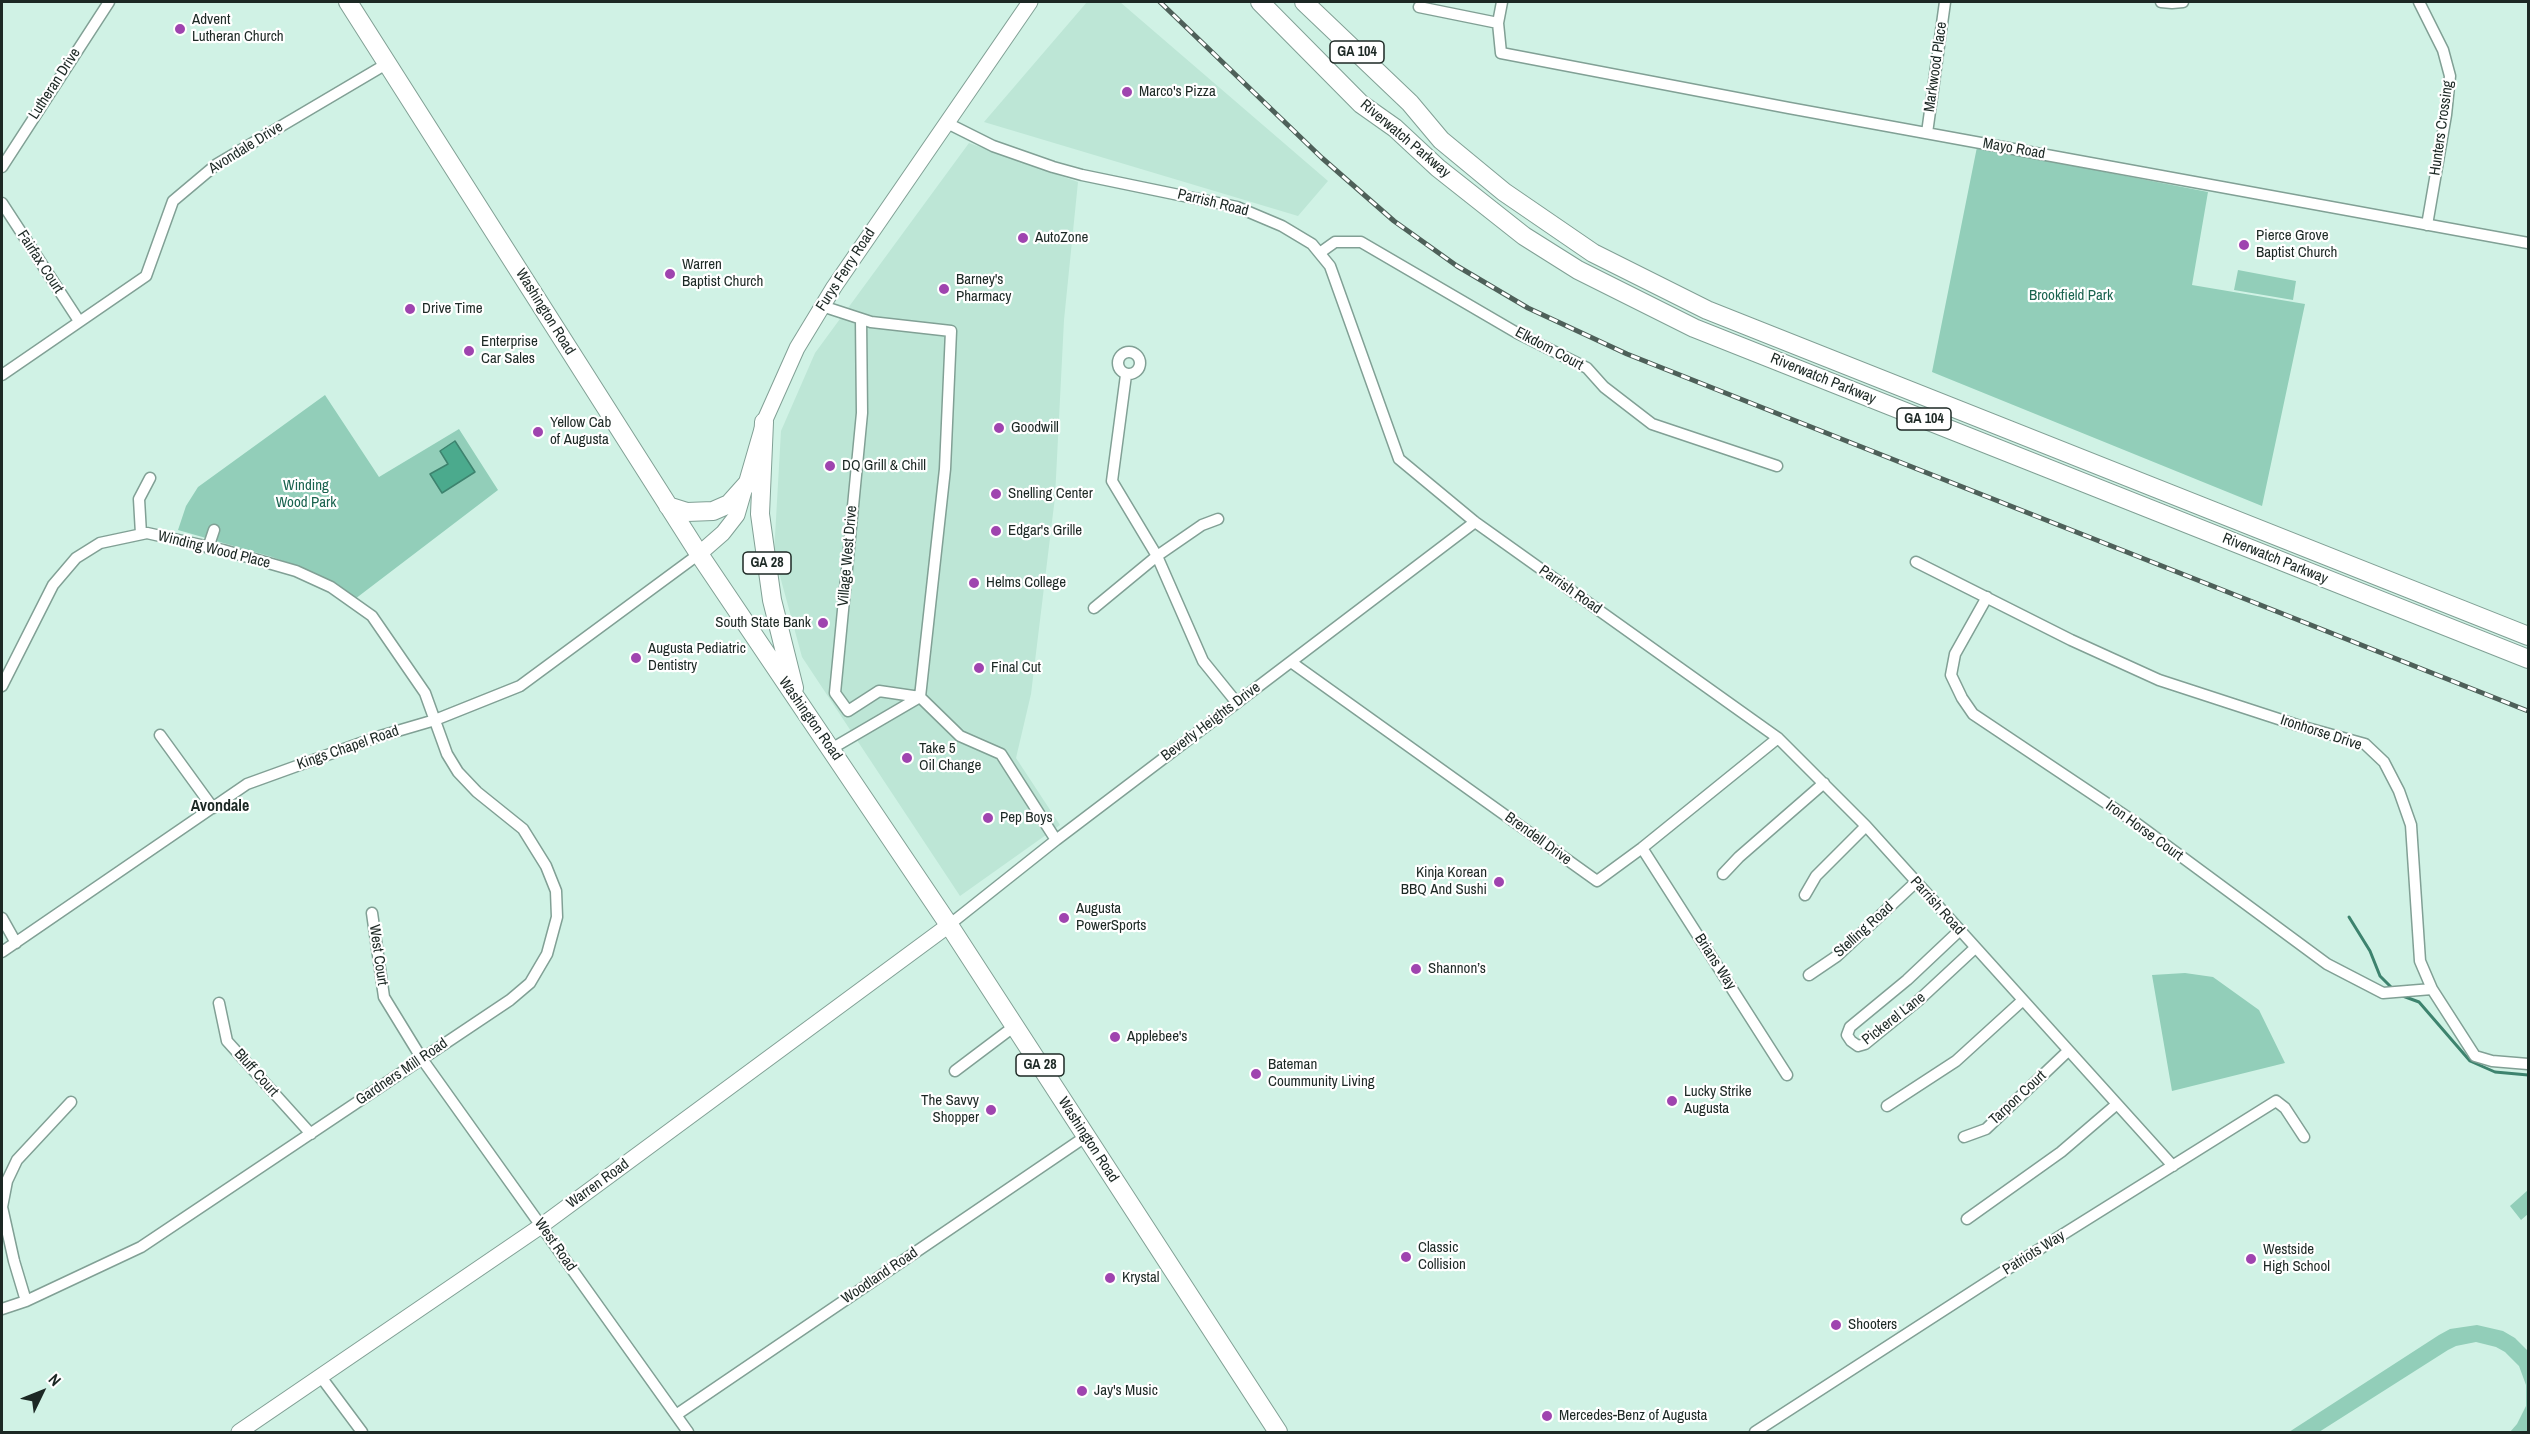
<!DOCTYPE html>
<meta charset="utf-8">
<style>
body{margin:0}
#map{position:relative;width:2530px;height:1434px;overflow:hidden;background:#d0f2e5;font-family:"Archivo Narrow",sans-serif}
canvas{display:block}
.frame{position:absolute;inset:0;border:3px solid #1c2824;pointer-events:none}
.north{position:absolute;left:12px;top:1362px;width:60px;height:60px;-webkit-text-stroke:4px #fff;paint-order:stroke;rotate:47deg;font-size:16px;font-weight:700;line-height:24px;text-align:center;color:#1c2824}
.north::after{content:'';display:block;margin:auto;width:21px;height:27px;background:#1c2824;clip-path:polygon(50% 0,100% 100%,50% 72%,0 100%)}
</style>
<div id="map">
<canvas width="2530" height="1434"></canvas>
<div class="frame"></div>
<div class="north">N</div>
</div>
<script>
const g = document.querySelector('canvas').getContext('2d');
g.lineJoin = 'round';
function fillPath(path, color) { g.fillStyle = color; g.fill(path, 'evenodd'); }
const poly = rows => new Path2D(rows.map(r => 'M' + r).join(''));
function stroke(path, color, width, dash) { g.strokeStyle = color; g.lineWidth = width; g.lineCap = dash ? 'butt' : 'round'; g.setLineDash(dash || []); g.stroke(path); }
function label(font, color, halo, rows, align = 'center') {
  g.font = font + ' "Archivo Narrow",sans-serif'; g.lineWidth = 4.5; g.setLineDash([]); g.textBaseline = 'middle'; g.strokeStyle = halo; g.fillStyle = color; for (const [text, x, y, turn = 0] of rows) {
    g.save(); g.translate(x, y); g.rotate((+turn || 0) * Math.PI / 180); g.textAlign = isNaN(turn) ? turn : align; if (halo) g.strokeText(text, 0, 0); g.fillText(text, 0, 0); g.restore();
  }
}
const built = poly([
 [1087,2,1120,2,1328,181,1298,216,984,122],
 [969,143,1078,182,1064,320,1055,497,1031,694,1016,758,1060,825,960,896,802,657,774,554,781,431,815,353]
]);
const green = poly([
 [1977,147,2208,192,2192,285,2305,304,2262,506,1932,372],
 [2238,270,2296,281,2293,300,2234,290],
 [325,395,379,477,459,429,498,490,355,599,308,570,272,557,178,530,186,506,198,487],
 [2185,973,2213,977,2259,1010,2285,1063,2172,1091,2152,975],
 [2528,1190,2528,1214,2521,1220,2510,1206],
 [2477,1325,2503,1331,2515,1338,2528,1351,2528,1432,2510,1432,2517,1424,2526,1406,2526,1385,2519,1366,2505,1352,2496,1347,2476,1342,2456,1346,2448,1350,2319,1432,2289,1432,2439,1335,2450,1329]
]);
const water = poly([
 [455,441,475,472,442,493,430,474,448,464,440,451,455,441]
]);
const stream = poly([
 [2349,917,2370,951,2380,976,2393,989],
 [2400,995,2419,1002,2470,1061,2495,1072,2528,1075]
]);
const street = poly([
 [1502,2,1498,23,1501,53,1789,108,2528,243],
 [2161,2,2172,3,2183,2],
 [2419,2,2443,50,2450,76,2446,115,2427,225],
 [1419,7,1498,23],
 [947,123,993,146,1053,167,1082,175,1237,207,1282,226,1312,244,1330,266,1399,459,1475,522,1778,738,1866,826,2173,1166],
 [1927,133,1945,2],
 [2,167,109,2],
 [2,203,79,321],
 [1321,252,1335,242,1361,242,1517,333,1587,368,1604,387,1652,424,1777,466],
 [822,306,871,322,951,331,945,469,920,697],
 [861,319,862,413,835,693,848,711,879,691,920,697,960,736,1001,754,1056,840],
 '1118 363a11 11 0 1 1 22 0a11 11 0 1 1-22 0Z',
 [2,375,146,276,173,201,217,164,388,63],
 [1126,375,1112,481,1157,556,1203,661,1237,703],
 [141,534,139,499,150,478],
 [208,548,214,530],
 [1916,562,2071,640,2159,680,2300,726,2365,744,2384,762,2399,791,2411,825,2420,961,2432,989,2475,1056,2492,1061,2528,1064],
 [1987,597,1955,654,1951,675,1962,698,1973,714,2136,823,2327,964,2383,993,2432,989],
 [1094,608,1157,556,1202,525,1218,519],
 [1291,662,1597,881,1642,848,1778,738],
 [2,686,53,585,76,558,100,543,147,533,223,550,296,571,331,587,372,616,425,693,447,754,458,772,477,792,523,829,546,866,556,891,557,917,547,954,530,983,510,1000,141,1247,26,1301,2,1309],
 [160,735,213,808],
 [831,749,920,697],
 [1642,848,1787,1075],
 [1723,874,1739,857,1824,783],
 [1805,895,1816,876,1866,826],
 [372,913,384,997,422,1059,688,1432],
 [2,918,16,943],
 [949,925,1056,840,1475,522],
 [1959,931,1907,980,1850,1027,1847,1035,1851,1041,1858,1046,1865,1044,1919,1000,1975,948],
 [2,952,247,784,377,737,435,720,520,686,699,554],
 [1809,975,1837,956,1916,882],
 [219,1003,227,1041,311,1134],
 [955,1071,1016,1025],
 [1887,1106,1956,1061,2023,1000],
 [1964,1137,1986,1129,2068,1051],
 [1967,1219,2061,1152,2117,1104],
 [26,1301,14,1261,2,1207,7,1181,17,1160,71,1102],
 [321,1377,362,1432],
 [676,1415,1085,1137],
 [1755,1432,1998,1275,2276,1101,2285,1108,2304,1137]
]);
const secondary = poly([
 [699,554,723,533,737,515,764,422,797,348,834,287,1030,2],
 [239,1432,541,1226,949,925]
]);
const primary = poly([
 [348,2,699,554,949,925,1278,1432],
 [1260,2,1361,104,1395,128,1438,168,1524,236,1578,270,1694,328,2528,659],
 [1304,2,1410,103,1441,140,1504,192,1593,253,1707,310,2528,636],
 [764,422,760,514,772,600,794,688],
 [668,506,687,512,713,511,729,504,746,485]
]);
const rail = poly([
 [1160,2,1322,158,1394,221,1457,266,1528,308,1627,354,2528,711]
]);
const markers = [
 [180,29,6,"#9f44af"],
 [1127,92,6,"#9f44af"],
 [1023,238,6,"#9f44af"],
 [2244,245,6,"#9f44af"],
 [670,274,6,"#9f44af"],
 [944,289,6,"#9f44af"],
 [410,309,6,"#9f44af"],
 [469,351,6,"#9f44af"],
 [999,428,6,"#9f44af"],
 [538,432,6,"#9f44af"],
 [830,466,6,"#9f44af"],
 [996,494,6,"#9f44af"],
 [996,531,6,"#9f44af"],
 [974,583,6,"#9f44af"],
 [823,623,6,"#9f44af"],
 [636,658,6,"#9f44af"],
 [979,668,6,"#9f44af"],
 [907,758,6,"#9f44af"],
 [988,818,6,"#9f44af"],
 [1499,882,6,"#9f44af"],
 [1064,918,6,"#9f44af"],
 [1416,969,6,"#9f44af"],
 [1115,1037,6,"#9f44af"],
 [1256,1074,6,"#9f44af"],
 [1672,1101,6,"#9f44af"],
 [991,1110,6,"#9f44af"],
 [1406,1257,6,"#9f44af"],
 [2251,1259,6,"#9f44af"],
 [1110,1278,6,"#9f44af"],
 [1836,1325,6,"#9f44af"],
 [1082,1391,6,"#9f44af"],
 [1547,1416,6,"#9f44af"]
];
const shields = [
 [1357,52,54],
 [1924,419,54],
 [767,563,48],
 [1040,1065,48]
];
const shieldNames = [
 ["GA 104",1357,52],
 ["GA 104",1924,419],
 ["GA 28",767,563],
 ["GA 28",1040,1065]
];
const poiNames = [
 ["Advent",192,20],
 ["Lutheran Church",192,37],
 ["Marco's Pizza",1139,92],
 ["Pierce Grove",2256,236],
 ["Baptist Church",2256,253],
 ["AutoZone",1035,238],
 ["Warren",682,265],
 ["Baptist Church",682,282],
 ["Barney's",956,280],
 ["Pharmacy",956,297],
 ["Drive Time",422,309],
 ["Enterprise",481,342],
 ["Car Sales",481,359],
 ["Yellow Cab",550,423],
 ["of Augusta",550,440],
 ["Goodwill",1011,428],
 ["DQ Grill & Chill",842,466],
 ["Snelling Center",1008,494],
 ["Edgar's Grille",1008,531],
 ["Helms College",986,583],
 ["South State Bank",811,623,"right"],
 ["Augusta Pediatric",648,649],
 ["Dentistry",648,666],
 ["Final Cut",991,668],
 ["Take 5",919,749],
 ["Oil Change",919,766],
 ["Pep Boys",1000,818],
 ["Kinja Korean",1487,873,"right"],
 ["BBQ And Sushi",1487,890,"right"],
 ["Augusta",1076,909],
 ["PowerSports",1076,926],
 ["Shannon’s",1428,969],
 ["Applebee's",1127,1037],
 ["Bateman",1268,1065],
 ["Coummunity Living",1268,1082],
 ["Lucky Strike",1684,1092],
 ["Augusta",1684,1109],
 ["The Savvy",979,1101,"right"],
 ["Shopper",979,1118,"right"],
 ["Classic",1418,1248],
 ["Collision",1418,1265],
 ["Westside",2263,1250],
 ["High School",2263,1267],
 ["Krystal",1122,1278],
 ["Shooters",1848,1325],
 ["Jay's Music",1094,1391],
 ["Mercedes-Benz of Augusta",1559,1416]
];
const streetNames = [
 ["Markwood Place",1936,67,-82],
 ["Lutheran Drive",55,84,-57],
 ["Hunters Crossing",2442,128,-82],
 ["Riverwatch Parkway",1405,139,40],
 ["Avondale Drive",246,148,-32],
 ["Mayo Road",2014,149,10],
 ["Parrish Road",1213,203,14],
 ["Fairfax Court",40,262,57],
 ["Furys Ferry Road",846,270,-57],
 ["Washington Road",545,312,58],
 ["Elkdom Court",1549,349,28],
 ["Riverwatch Parkway",1823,379,22],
 ["Winding Wood Place",214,550,14],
 ["Village West Drive",848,556,-85],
 ["Riverwatch Parkway",2275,559,22],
 ["Parrish Road",1570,590,35],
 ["Washington Road",810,719,55],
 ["Beverly Heights Drive",1211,722,-37],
 ["Ironhorse Drive",2321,733,18],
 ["Kings Chapel Road",348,748,-19],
 ["Iron Horse Court",2144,831,36],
 ["Brendell Drive",1538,839,36],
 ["Parrish Road",1937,906,48],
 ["Stelling Road",1864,930,-42],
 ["West Court",378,955,82],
 ["Brians Way",1715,962,57],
 ["Pickerel Lane",1894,1019,-38],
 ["Gardners Mill Road",402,1072,-34],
 ["Bluff Court",256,1073,48],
 ["Tarpon Court",2018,1098,-43],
 ["Washington Road",1088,1140,57],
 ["Warren Road",598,1184,-36],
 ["West Road",555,1245,55],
 ["Patriots Way",2034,1253,-32],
 ["Woodland Road",880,1276,-34]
];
const parkNames = [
 ["Brookfield Park",2071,296],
 ["Winding",306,486],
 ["Wood Park",306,503]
];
const neighbourhoodNames = [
 ["Avondale",220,807]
];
fillPath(built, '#bde6d6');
fillPath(green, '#92ceb9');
fillPath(water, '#4baa8d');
stroke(water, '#3d836e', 1.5);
stroke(stream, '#3d836e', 3);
stroke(street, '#81a095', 13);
stroke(secondary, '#81a095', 17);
stroke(primary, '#81a095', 20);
stroke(street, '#fff', 10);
stroke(secondary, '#fff', 15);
stroke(primary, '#fff', 18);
stroke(rail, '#4e6059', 5);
stroke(rail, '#fff', 3, [9]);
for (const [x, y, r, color] of markers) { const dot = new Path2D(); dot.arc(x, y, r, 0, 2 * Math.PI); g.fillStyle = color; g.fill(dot); stroke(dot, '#fff', 2); }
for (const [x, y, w] of shields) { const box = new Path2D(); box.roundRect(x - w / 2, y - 11, w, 22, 4.5); g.fillStyle = '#fff'; g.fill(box); stroke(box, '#1c2824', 1.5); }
label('bold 14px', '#1c2824', null, shieldNames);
label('15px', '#1c2824', '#fff', poiNames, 'left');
label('15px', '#1c2824', '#fff', streetNames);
label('15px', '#1a634f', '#fff', parkNames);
label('bold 16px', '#1c2824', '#fff', neighbourhoodNames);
</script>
